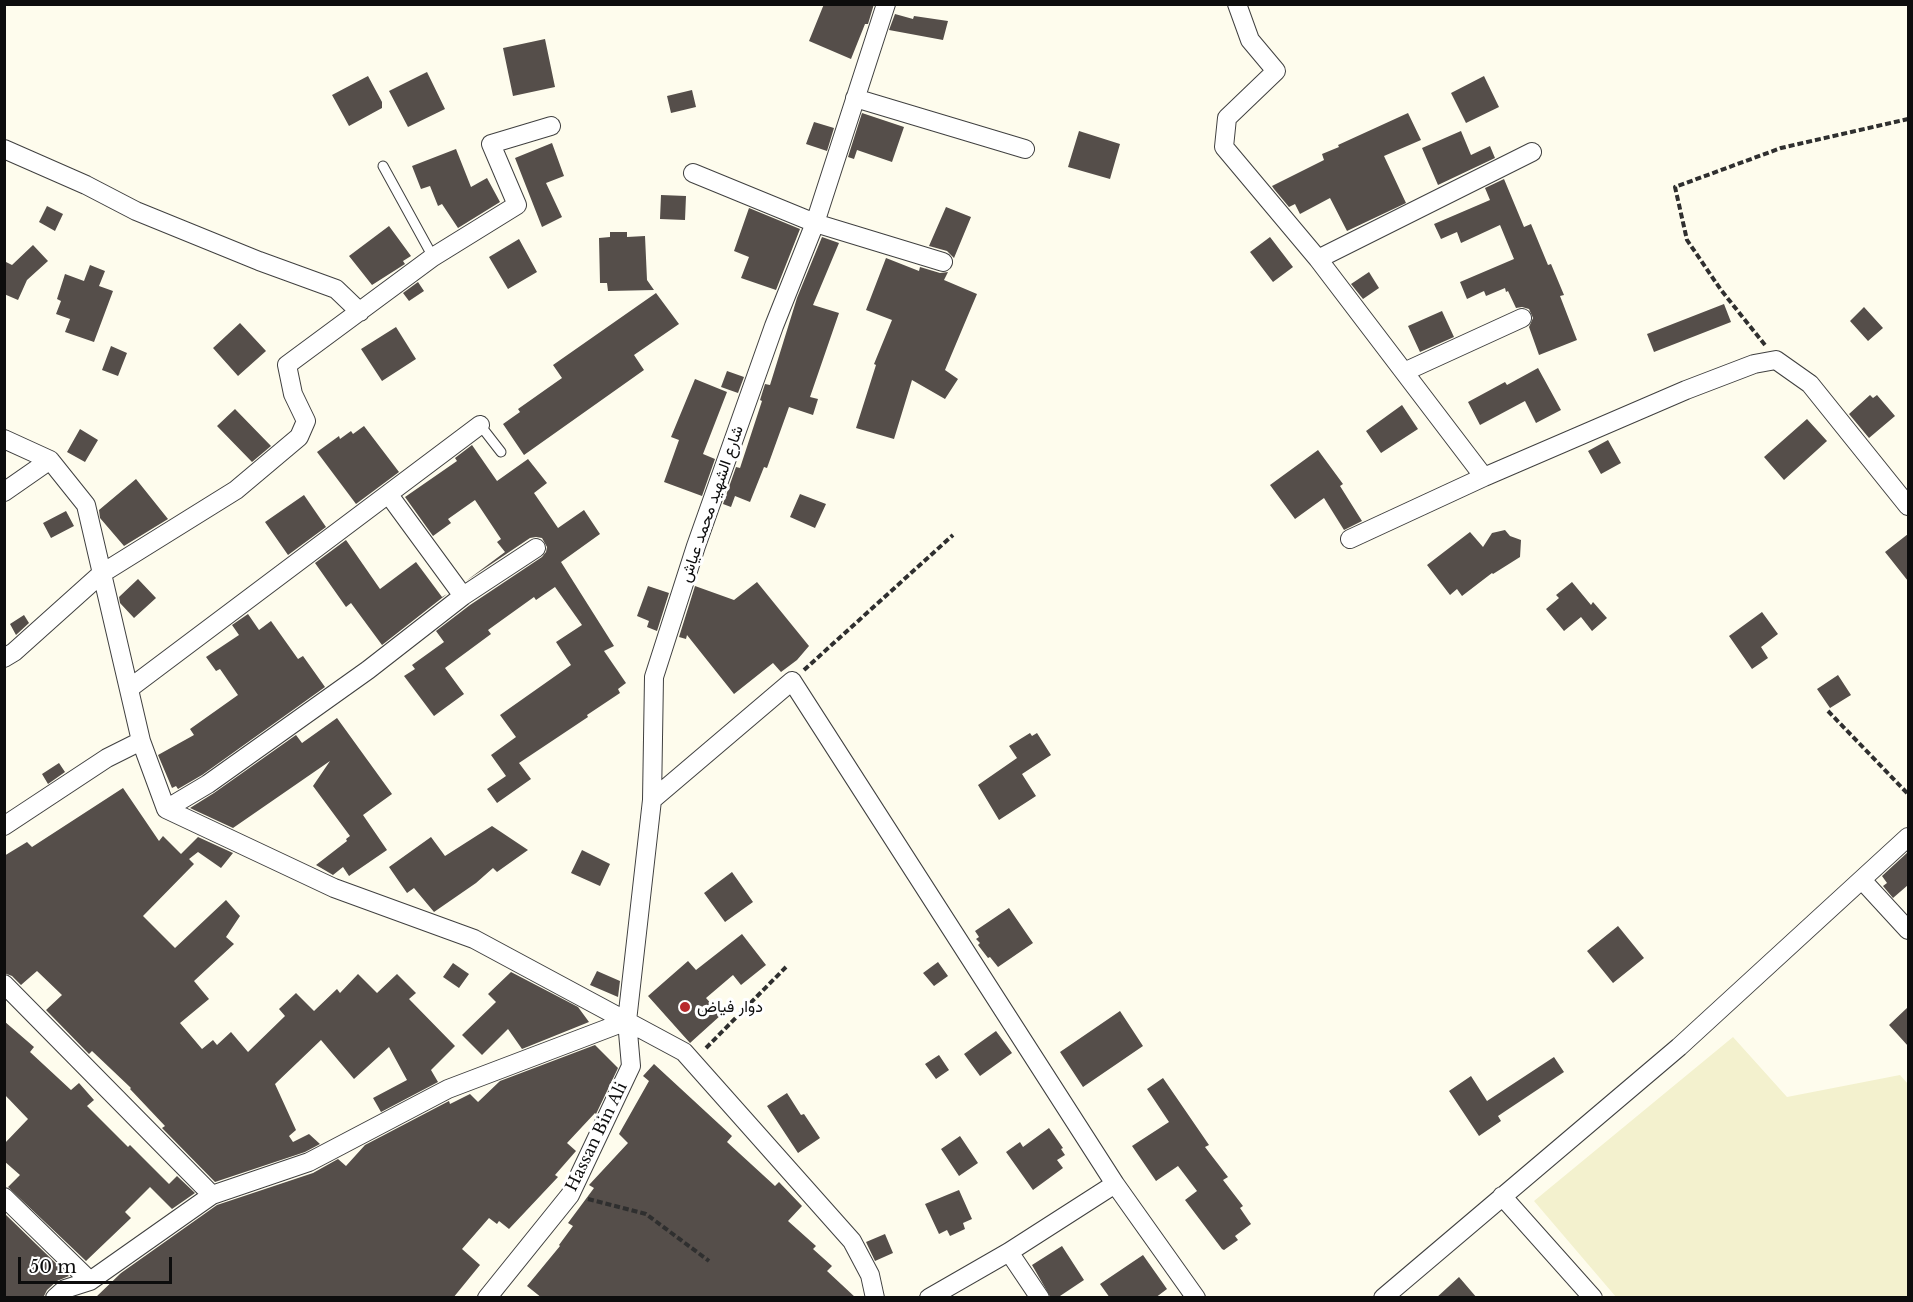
<!DOCTYPE html>
<meta charset="utf-8">
<style>
body{margin:0}
#map{position:relative;width:1913px;height:1302px;overflow:hidden;background:#fefced;font-family:"Libre Baskerville",serif}
canvas{display:block}
.frame{position:absolute;inset:0;border:6px solid #0d0d0d;pointer-events:none}
.scale{position:absolute;left:18px;top:1257px;width:154px;height:27px;box-sizing:border-box;border:3px solid #0d0d0d;border-top:0;padding-left:8px;font-size:18px;line-height:21px;white-space:nowrap;color:#0d0d0d;-webkit-text-stroke:4px #fff;paint-order:stroke}
</style>
<div id="map">
<canvas width="1913" height="1302"></canvas>
<div class="frame"></div>
<div class="scale">50 m</div>
</div>
<script>
const g = document.querySelector('canvas').getContext('2d');
g.lineJoin = 'round';
function fillPath(path, color) { g.fillStyle = color; g.fill(path, 'evenodd'); }
const poly = rows => new Path2D(rows.map(r => 'M' + r).join(''));
function stroke(path, color, width, dash) { g.strokeStyle = color; g.lineWidth = width; g.lineCap = dash ? 'butt' : 'round'; g.setLineDash(dash || []); g.stroke(path); }
function label(font, color, halo, rows, align = 'center') {
  g.font = font + ' "Libre Baskerville",Vazirmatn,serif'; g.lineWidth = 6; g.setLineDash([]); g.textBaseline = 'middle'; g.strokeStyle = halo; g.fillStyle = color; for (const [text, x, y, turn = 0] of rows) {
    g.save(); g.translate(x, y); g.rotate((+turn || 0) * Math.PI / 180); g.textAlign = isNaN(turn) ? turn : align; if (halo) g.strokeText(text, 0, 0); g.fillText(text, 0, 0); g.restore();
  }
}
const farmland = poly([
 [1733,1037,1787,1097,1900,1075,1908,1084,1908,1297,1616,1297,1534,1201]
]);
const building = poly([
 [824,4,874,4,868,24,865,24,851,59,809,41],
 [895,14,913,19,914,16,948,21,943,40,889,30],
 [545,39,555,87,513,96,503,48],
 [427,72,445,109,408,127,389,91],
 [368,76,382,102,382,108,349,126,332,95],
 [1484,76,1499,107,1466,123,1451,93],
 [692,90,696,107,671,113,667,96],
 [862,113,904,127,892,162,857,150,854,159,848,157],
 [1408,113,1421,140,1384,156,1406,203,1347,231,1330,198,1300,214,1295,204,1289,207,1274,189,1272,186,1324,160,1322,154,1339,147,1338,145],
 [814,122,834,128,827,151,806,144],
 [1079,131,1120,144,1110,179,1068,167],
 [1461,131,1471,155,1490,146,1495,158,1438,185,1422,148],
 [552,143,564,176,546,183,562,217,542,227,515,158],
 [456,149,471,187,487,178,500,202,458,228,442,204,438,206,430,186,421,189,412,166],
 [1504,179,1524,227,1531,224,1548,265,1551,264,1564,295,1560,296,1577,340,1539,355,1529,327,1533,318,1529,309,1522,307,1516,308,1508,291,1506,292,1505,288,1486,296,1484,291,1467,299,1460,282,1514,259,1500,225,1461,243,1457,232,1441,239,1434,224,1490,200,1485,188],
 [661,195,686,196,685,220,660,219],
 [47,206,63,214,55,231,39,222],
 [946,207,971,217,954,258,947,251,929,246],
 [749,208,800,229,776,290,741,278,749,257,734,251],
 [389,226,411,256,403,261,405,264,372,285,349,256],
 [610,232,627,232,627,237,645,236,647,280,654,290,608,291,607,283,600,283,599,238,610,237],
 [822,237,839,243,813,305,839,313,810,397,818,399,813,415,789,407,767,468,764,467,750,502,735,496,731,507,723,504,736,467,740,468,762,401,760,400,765,384,770,385,797,298],
 [1270,237,1293,267,1273,282,1250,252],
 [519,239,537,272,508,289,489,257],
 [33,245,48,261,27,280,18,300,4,294,4,261,12,265],
 [886,258,919,271,920,267,940,273,948,272,944,280,977,294,945,370,958,379,945,399,912,380,894,439,856,428,876,365,874,364,892,320,866,310],
 [90,265,105,271,99,286,113,291,94,342,65,332,70,319,56,314,61,301,57,299,65,274,84,281],
 [1369,272,1379,288,1363,299,1351,284],
 [418,282,424,291,409,301,403,293],
 [656,293,679,324,634,355,644,370,524,455,503,424,520,412,518,409,562,378,553,365],
 [1724,304,1731,322,1654,352,1647,334],
 [1864,307,1883,328,1868,341,1850,321],
 [1442,311,1454,337,1420,352,1408,326],
 [240,323,266,351,238,376,213,348],
 [396,327,416,359,382,381,361,349],
 [111,346,127,353,118,376,102,370],
 [1538,368,1561,410,1536,423,1525,401,1480,425,1468,402,1505,382,1507,385],
 [727,371,744,377,738,393,721,387],
 [695,379,727,392,703,454,715,459,702,496,664,482,679,440,671,437],
 [1870,395,1873,398,1877,395,1895,416,1869,438,1849,414],
 [1402,405,1418,429,1381,453,1366,431],
 [235,409,271,446,252,462,217,426],
 [1807,419,1827,441,1784,480,1764,457],
 [364,426,399,472,356,504,317,452,339,436,340,439,351,431,353,434],
 [80,429,98,440,85,462,67,452],
 [1608,440,1621,463,1601,474,1588,451],
 [472,445,497,481,528,459,547,483,534,493,558,528,584,510,600,534,561,562,614,646,604,651,626,683,618,689,620,693,587,715,588,717,519,763,531,779,497,803,487,789,506,776,491,755,516,737,500,715,571,665,556,642,582,625,555,587,536,600,534,597,488,630,491,634,445,668,464,694,434,716,404,676,415,669,412,665,444,642,436,631,470,605,542,557,546,552,547,547,542,538,536,537,530,538,466,581,505,552,497,542,501,539,475,500,448,519,451,523,433,536,405,497,457,461,455,458],
 [1318,450,1343,484,1340,486,1362,521,1344,530,1324,498,1295,519,1270,485],
 [136,479,168,519,124,546,100,518,99,510],
 [800,494,826,504,815,528,790,517],
 [304,495,326,527,288,555,265,522],
 [66,511,74,526,51,538,43,523],
 [1505,530,1510,536,1521,540,1520,557,1493,574,1492,573,1462,596,1457,589,1450,595,1427,565,1470,532,1483,547,1492,533],
 [1908,534,1908,581,1885,552],
 [346,540,380,589,416,562,442,597,447,594,382,645,351,603,346,607,315,563],
 [138,579,156,598,134,618,120,603,119,597],
 [757,582,809,646,797,660,781,672,773,663,734,694,687,635,686,639,679,637,695,586,734,600],
 [1572,582,1591,605,1593,602,1607,618,1592,631,1581,617,1564,631,1546,609,1559,598,1556,595],
 [648,586,669,593,657,631,647,627,649,621,637,616],
 [1762,612,1778,634,1761,647,1768,658,1752,669,1729,636],
 [248,614,259,630,271,621,298,659,303,656,325,687,202,775,178,789,176,786,172,788,158,755,194,735,190,729,238,695,220,669,216,671,206,657,239,635,232,625],
 [24,615,29,623,16,635,10,624],
 [1838,675,1851,695,1830,708,1817,689],
 [337,718,392,794,363,815,387,850,349,876,343,867,333,875,316,865,347,841,346,839,350,836,313,786,330,761,233,828,190,808,214,793,296,735,302,743],
 [1030,733,1032,736,1037,733,1051,755,1022,774,1036,796,999,820,978,785,1017,758,1009,746],
 [59,763,65,772,48,784,42,774],
 [123,788,159,841,163,836,181,854,198,837,233,853,221,868,198,852,189,859,194,864,143,916,175,948,226,900,240,916,226,937,234,944,194,981,209,999,180,1023,202,1049,213,1040,217,1045,231,1032,248,1052,285,1016,279,1009,296,993,314,1011,337,989,340,993,358,974,377,993,397,974,416,993,409,999,455,1046,431,1070,438,1082,381,1112,373,1098,407,1080,389,1047,354,1079,321,1040,275,1084,296,1130,289,1136,293,1142,309,1134,320,1144,305,1152,215,1182,162,1128,165,1126,130,1089,131,1088,92,1051,89,1054,46,1010,62,995,37,971,21,985,12,976,4,973,4,856,27,842,32,847],
 [492,826,528,850,497,872,493,868,476,883,434,912,414,888,407,893,389,867,431,837,445,856],
 [582,850,610,864,600,886,571,873],
 [1908,852,1908,885,1893,898,1883,886,1887,883,1882,876],
 [732,872,753,902,725,922,704,893],
 [1009,908,1033,943,998,967,990,957,988,958,978,945,980,943,976,939,979,937,975,931],
 [1618,926,1644,958,1613,983,1587,951],
 [742,934,766,965,741,985,733,975,706,998,721,1015,690,1043,648,996,688,961,696,970],
 [938,962,948,976,934,986,923,973],
 [453,963,469,974,459,988,443,977],
 [597,971,620,981,618,997,590,985],
 [511,972,578,1007,589,1022,522,1049,508,1029,482,1055,462,1035,496,1002,488,994],
 [1908,1007,1908,1046,1889,1025],
 [1120,1011,1143,1046,1083,1087,1060,1052],
 [4,1021,34,1047,30,1052,71,1090,79,1083,94,1100,87,1106,128,1147,130,1145,169,1184,177,1176,195,1193,172,1209,150,1187,125,1212,131,1218,86,1261,8,1187,20,1175,4,1161,4,1144,28,1119,4,1094],
 [996,1031,1012,1053,980,1076,964,1054],
 [595,1045,618,1068,596,1114,595,1113,567,1143,576,1151,555,1175,558,1177,509,1229,499,1221,497,1224,489,1218,462,1249,480,1265,453,1298,95,1298,121,1273,217,1205,313,1173,338,1159,346,1166,365,1145,449,1101,450,1104,470,1094,478,1102,500,1081],
 [939,1055,949,1070,936,1079,925,1064],
 [1554,1057,1564,1072,1498,1116,1501,1121,1479,1136,1449,1091,1471,1076,1487,1101],
 [654,1064,732,1136,727,1142,775,1186,779,1182,802,1206,788,1221,816,1246,813,1249,832,1266,827,1271,856,1298,542,1298,527,1286,560,1246,559,1245,573,1226,568,1223,594,1188,589,1185,628,1143,619,1134,649,1081,643,1076],
 [1163,1078,1209,1145,1205,1147,1228,1177,1223,1180,1243,1206,1240,1208,1251,1224,1235,1236,1238,1240,1224,1250,1222,1249,1185,1200,1197,1191,1178,1166,1156,1181,1132,1146,1169,1122,1147,1089],
 [787,1093,801,1115,804,1114,820,1138,798,1153,767,1106],
 [1049,1128,1063,1148,1061,1149,1065,1155,1057,1160,1063,1168,1033,1190,1006,1152,1020,1142,1023,1147],
 [960,1136,978,1163,959,1176,941,1149],
 [959,1190,972,1219,963,1223,965,1229,950,1236,947,1230,939,1234,925,1204],
 [4,1213,69,1276,57,1281,47,1290,43,1298,4,1298],
 [885,1234,893,1253,875,1261,866,1242],
 [1062,1246,1084,1280,1057,1298,1051,1298,1032,1265],
 [1143,1255,1167,1289,1155,1298,1110,1298,1100,1284],
 [1459,1277,1477,1298,1436,1298]
]);
const path = poly([
 [1765,345,1721,290,1687,240,1675,187,1781,148,1908,119],
 [804,670,953,535],
 [1828,711,1908,794],
 [706,1048,786,967],
 [588,1199,646,1214,709,1261]
]);
const lane = poly([
 [383,166,433,257],
 [480,425,501,452]
]);
const street = poly([
 [1237,4,1250,40,1276,71,1227,118,1224,147,1318,259,1484,477,1686,390,1754,364,1776,360,1810,384,1908,506],
 [855,98,1025,149],
 [4,149,86,185,136,211,259,261,336,289,360,312],
 [693,173,815,223,943,262],
 [1318,259,1532,152],
 [1404,372,1522,318],
 [4,439,50,460,86,505,141,741,166,809,334,888,474,939,684,1052,852,1241,870,1275,875,1298],
 [4,492,50,460],
 [389,495,463,596],
 [1350,539,1484,477],
 [4,658,14,652,101,574,236,490,299,437,306,421,293,394,287,365,433,257,517,205,491,144,551,126],
 [130,688,480,425],
 [652,800,792,681,1115,1184,1009,1252,929,1298],
 [166,809,208,784,368,670,463,596,536,548],
 [4,826,107,758,141,741],
 [1862,880,1908,930],
 [4,984,212,1195],
 [1115,1184,1196,1298],
 [1502,1196,1593,1298],
 [4,1197,90,1281],
 [1009,1252,1040,1298],
 [55,1298,65,1289,90,1281,212,1195,309,1162,448,1089,627,1021],
 [487,1298,570,1195,631,1066,627,1021,652,800,654,677,696,546,774,326,815,223,886,4],
 [1383,1298,1679,1047,1908,837]
]);
const markers = [
 [685,1007,6,"#b8292c"]
];
const streetNames = [
 ["شارع الشهيد محمد عياش",712,504,-71],
 ["Hassan Bin Ali",597,1137,-64]
];
const poiNames = [
 ["دوار فياض",697,1007]
];
fillPath(farmland, '#f3f1ce');
fillPath(building, '#554e4a');
stroke(lane, '#404040', 11);
stroke(street, '#404040', 20);
stroke(path, '#2f2f2f', 4, [6, 3]);
stroke(lane, '#fff', 9);
stroke(street, '#fff', 18);
for (const [x, y, r, color] of markers) { const dot = new Path2D(); dot.arc(x, y, r, 0, 2 * Math.PI); g.fillStyle = color; g.fill(dot); stroke(dot, '#fff', 2); }
label('16px', '#0d0d0d', '#fff', streetNames);
label('16px', '#0d0d0d', '#fff', poiNames, 'left');
</script>
